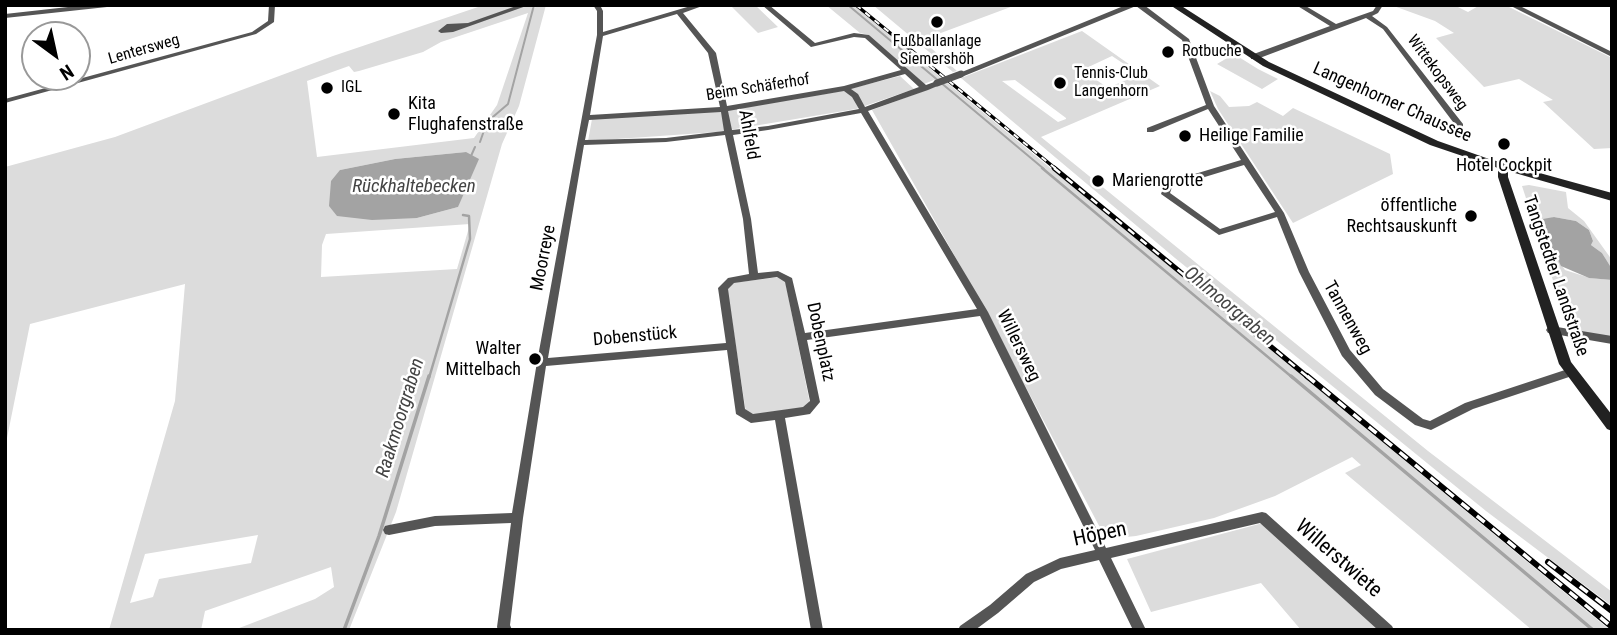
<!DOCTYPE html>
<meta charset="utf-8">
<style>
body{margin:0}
#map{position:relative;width:1617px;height:635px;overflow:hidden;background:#fff;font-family:"Roboto Condensed",sans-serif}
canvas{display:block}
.frame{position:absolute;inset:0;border:7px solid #000;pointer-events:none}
.north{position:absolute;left:21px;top:21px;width:70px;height:70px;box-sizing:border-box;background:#fff;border:2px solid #999;border-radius:50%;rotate:147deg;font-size:19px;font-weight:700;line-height:28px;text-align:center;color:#000}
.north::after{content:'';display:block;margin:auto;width:24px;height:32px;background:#000;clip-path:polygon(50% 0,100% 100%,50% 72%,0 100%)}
</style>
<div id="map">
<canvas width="1617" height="635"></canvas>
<div class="frame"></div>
<div class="north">N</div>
</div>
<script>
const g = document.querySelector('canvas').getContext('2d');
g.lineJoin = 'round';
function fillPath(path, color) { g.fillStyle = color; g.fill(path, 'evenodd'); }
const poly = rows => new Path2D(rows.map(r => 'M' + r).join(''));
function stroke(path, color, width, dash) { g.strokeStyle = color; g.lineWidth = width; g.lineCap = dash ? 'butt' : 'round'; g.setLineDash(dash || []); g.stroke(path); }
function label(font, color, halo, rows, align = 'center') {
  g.font = font + ' "Roboto Condensed",sans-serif'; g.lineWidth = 5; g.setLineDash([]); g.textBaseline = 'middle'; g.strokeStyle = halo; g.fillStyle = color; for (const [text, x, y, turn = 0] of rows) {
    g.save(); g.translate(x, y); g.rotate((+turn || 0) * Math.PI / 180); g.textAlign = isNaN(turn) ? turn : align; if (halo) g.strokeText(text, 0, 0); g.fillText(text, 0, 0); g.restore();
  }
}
const green = poly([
 [484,5,532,5,532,8,546,5,519,106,502,144,396,512,349,630,234,630,315,599,334,587,331,567,205,611,201,630,109,630,175,401,185,284,30,324,5,448,5,167,115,137,333,56],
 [528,13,497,105,474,138,317,157,307,81,349,66,354,72,359,71,423,52,441,42],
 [466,152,458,207,417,218,340,170,395,159],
 [470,224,457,269,321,277,322,245,326,234],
 [258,535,251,563,159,579,153,597,130,603,145,554],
 [730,5,755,5,778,27,758,33],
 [826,5,853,5,1610,630,1532,630,1345,473,1361,465,1352,457,1275,496,1214,518,1136,536,1106,539,982,304,872,110,940,85,934,80,924,84,869,35,860,33],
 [873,5,1016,5,922,40,957,71,953,72],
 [1391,5,1454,5,1468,12,1480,5,1505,5,1612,58,1612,148,1594,149,1543,102,1553,100,1519,79,1484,87,1436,38,1454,33,1435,21],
 [1082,31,1160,86,1041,137,1428,451,1612,592,1612,606,1486,511,1175,258,961,78],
 [1112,56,1139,74,1108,88,1082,70],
 [1015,80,1066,118,1066,119,1058,122,1002,81],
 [1234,54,1258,69,1278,79,1262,89,1217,64],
 [900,76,914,89,856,109,717,132,588,141,592,119,736,109,841,91],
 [1210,91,1220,96,1229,107,1249,106,1257,102,1283,116,1293,108,1390,154,1393,174,1293,223,1218,109],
 [1529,185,1566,192,1568,208,1584,221,1612,260,1612,269,1602,253,1591,245,1593,241,1589,230,1576,221,1554,217,1540,223,1553,253,1565,270,1590,278,1612,280,1612,337,1572,331,1567,323,1522,186],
 [780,277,785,280,810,404,807,407,750,415,746,413,727,287,731,283],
 [1263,523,1381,630,1301,630,1261,583,1151,612,1127,559]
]);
const water = poly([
 [466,152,479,159,458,207,417,218,372,220,337,216,329,206,331,181,340,170,395,159],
 [1554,217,1576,221,1589,230,1593,241,1591,245,1602,253,1612,269,1612,280,1589,278,1561,266,1540,223,1543,219]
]);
const streamFar2 = poly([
 [848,5,1044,169],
 [480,142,487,122,508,104,534,5],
 [471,156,475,147]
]);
const streamFar1 = poly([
 [1042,168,1293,378],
 [429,378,470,239,469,216,463,215]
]);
const stream = poly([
 [1291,376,1593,630],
 [344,630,379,536,429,376]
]);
const street = poly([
 [86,5,110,5,107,7,5,18,5,14,86,5],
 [269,5,275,5,274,22,256,34,5,103,5,99,252,32,268,21,269,5],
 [519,5,529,5,453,32,441,33,438,31,447,24,468,23,519,5],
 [593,5,600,5,603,11,603,32,694,5,705,5,683,13,716,53,727,106,844,86,901,70,865,38,854,37,811,47,762,5,769,5,815,43,854,33,869,35,926,85,937,81,940,81,940,85,928,90,868,111,988,312,1106,548,1262,512,1266,513,1392,626,1394,630,1378,630,1260,523,1111,558,1146,630,1133,630,1099,560,1061,569,1034,582,998,613,975,630,958,630,960,626,990,605,1026,574,1060,558,1095,550,980,316,807,340,820,402,810,414,785,418,823,630,811,630,775,420,751,423,736,414,727,350,546,366,523,518,510,625,512,630,498,630,497,627,511,523,435,526,389,535,385,534,383,530,385,526,389,525,435,516,512,513,537,362,597,35,597,11,593,5],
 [677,14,708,53,720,107,590,115,603,36,677,14],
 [905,74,919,87,865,107,858,94,851,89,905,74],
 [844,91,852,97,859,109,768,126,732,130,728,111,844,91],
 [721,112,724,131,666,138,585,140,589,120,721,112],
 [861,113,977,309,805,333,792,278,778,271,758,273,751,219,733,135,768,130,861,113],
 [725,135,743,219,749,274,728,278,718,288,726,343,548,358,584,145,666,142,725,135],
 [777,277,785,282,810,401,803,407,753,414,745,409,728,289,734,283,777,277],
 [1126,5,1144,5,1189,39,1214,106,1284,213,1309,272,1350,350,1383,389,1423,419,1430,421,1465,403,1571,368,1575,369,1576,372,1575,375,1473,409,1431,430,1415,425,1375,395,1342,356,1299,272,1277,217,1219,235,1161,194,1165,183,1241,160,1208,109,1153,132,1147,132,1147,128,1206,105,1182,40,1136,6,964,76,961,76,957,74,1126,5],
 [1244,165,1275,212,1220,229,1170,193,1172,187,1244,165],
 [1296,5,1304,5,1336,24,1373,11,1377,5,1383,5,1378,13,1372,16,1387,27,1463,124,1463,136,1457,136,1456,126,1383,29,1366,18,1257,59,1251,59,1251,55,1330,26,1296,5],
 [1509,5,1518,5,1612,52,1612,57,1509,5],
 [1551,326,1612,336,1612,344,1548,333,1546,330,1548,327,1551,326]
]);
const secondary = poly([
 [1170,5,1180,5,1269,62,1438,141,1489,159,1612,193,1612,201,1508,171,1508,177,1571,362,1612,415,1612,431,1607,429,1559,364,1498,177,1498,168,1430,145,1263,66,1170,5]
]);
const railFar2 = poly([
 [856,5,1056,169]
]);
const railFar1 = poly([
 [1054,168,1309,378]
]);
const rail = poly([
 [1307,376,1612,627],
 [1548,562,1612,611]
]);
const streetBridge = poly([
 [937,83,961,74]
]);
const markers = [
 [937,22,7,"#000"],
 [1168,52,7,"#000"],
 [1060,83,7,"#000"],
 [327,88,7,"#000"],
 [394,114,7,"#000"],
 [1185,136,7,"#000"],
 [1504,144,7,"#000"],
 [1098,181,7,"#000"],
 [1471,216,7,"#000"],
 [535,359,7,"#000"]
];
const farPoinames = [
 ["Fußballanlage",937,42,"center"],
 ["Siemershöh",937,60,"center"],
 ["Rotbuche",1182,52],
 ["Tennis-Club",1074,74],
 ["Langenhorn",1074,92],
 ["IGL",341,88]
];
const farStreetnames = [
 ["Lentersweg",144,50,-16],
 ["Wittekopsweg",1437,73,53],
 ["Beim Schäferhof",758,88,-9]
];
const streetNames = [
 ["Langenhorner Chaussee",1392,103,24],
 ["Ahlfeld",748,135,80],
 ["Moorreye",544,258,-79],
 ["Tangstedter Landstraße",1555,276,71],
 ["Tannenweg",1347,318,61],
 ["Dobenstück",635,337,-5],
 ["Dobenplatz",820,342,78],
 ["Willersweg",1018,346,64]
];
const poiNames = [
 ["Kita",408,104],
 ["Flughafenstraße",408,125],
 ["Heilige Familie",1199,136],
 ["Hotel Cockpit",1504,166,"center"],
 ["Mariengrotte",1112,181],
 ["öffentliche",1457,206,"right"],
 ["Rechtsauskunft",1457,227,"right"],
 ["Walter",521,349,"right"],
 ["Mittelbach",521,370,"right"]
];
const waterNames = [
 ["Rückhaltebecken",414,187],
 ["Ohlmoorgraben",1229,307,40],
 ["Raakmoorgraben",401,418,-73]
];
const nearStreetnames = [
 ["Höpen",1100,535,-12],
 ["Willerstwiete",1338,559,41]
];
fillPath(green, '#dcdcdc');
fillPath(water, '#a3a3a3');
stroke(streamFar2, '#a3a3a3', 2);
stroke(streamFar1, '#a3a3a3', 2.5);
stroke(stream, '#a3a3a3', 3.5);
fillPath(street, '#555');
fillPath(secondary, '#222');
stroke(railFar2, '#000', 3.5);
stroke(railFar1, '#000', 5);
stroke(rail, '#000', 6);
stroke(railFar2, '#fff', 2, [6]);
stroke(railFar1, '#fff', 2.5, [8]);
stroke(rail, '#fff', 3.5, [10]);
stroke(streetBridge, '#555', 7);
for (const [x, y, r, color] of markers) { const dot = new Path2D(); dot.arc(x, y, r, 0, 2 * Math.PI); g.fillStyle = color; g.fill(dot); stroke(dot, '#fff', 2.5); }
label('16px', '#000', '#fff', farPoinames, 'left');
label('16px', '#000', '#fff', farStreetnames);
label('18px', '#000', '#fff', streetNames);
label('18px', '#000', '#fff', poiNames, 'left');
label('italic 19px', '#444', '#fff', waterNames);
label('21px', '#000', '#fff', nearStreetnames);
</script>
